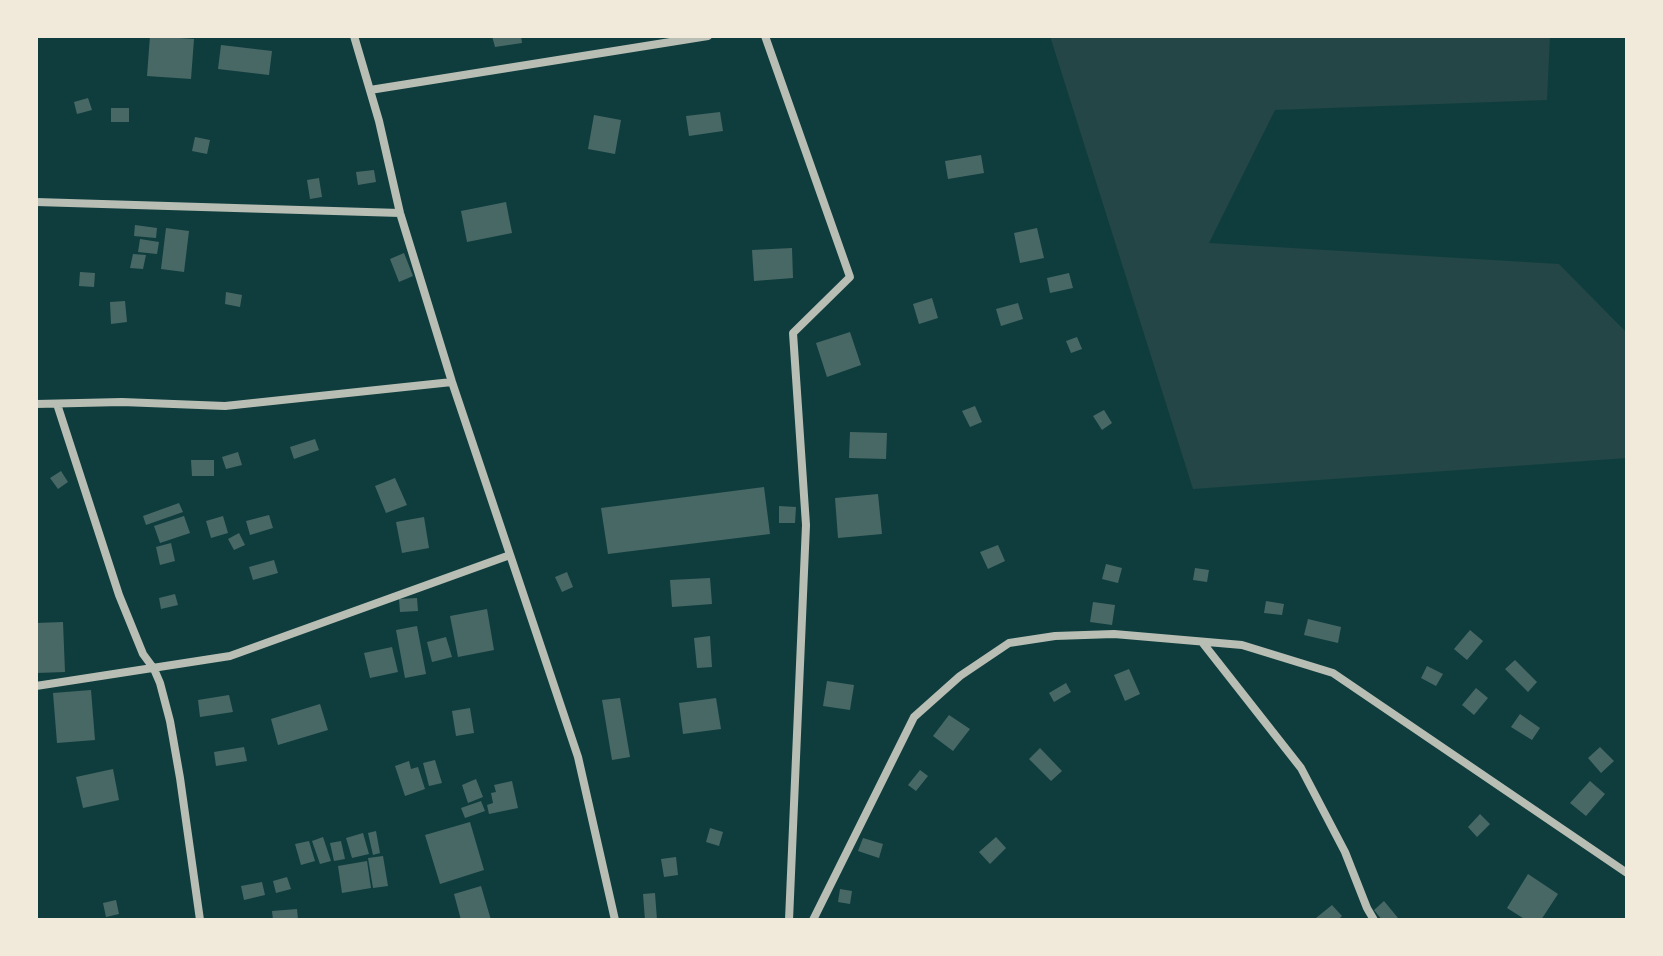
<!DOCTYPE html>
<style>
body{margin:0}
#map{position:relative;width:1663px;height:956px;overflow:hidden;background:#0f3d3e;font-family:Barlow,sans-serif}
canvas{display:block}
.frame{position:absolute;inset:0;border:38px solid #f1e9da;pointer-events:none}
</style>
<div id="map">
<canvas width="1663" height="956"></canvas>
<div class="frame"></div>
</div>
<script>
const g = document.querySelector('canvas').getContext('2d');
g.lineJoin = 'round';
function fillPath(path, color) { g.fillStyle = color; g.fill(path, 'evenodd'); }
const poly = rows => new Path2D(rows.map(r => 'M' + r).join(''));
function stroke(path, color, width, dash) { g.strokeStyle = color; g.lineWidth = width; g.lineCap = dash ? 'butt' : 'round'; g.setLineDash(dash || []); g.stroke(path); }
const green = poly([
 [1050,36,1550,36,1547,100,1275,110,1209,243,1559,264,1627,333,1627,458,1193,489]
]);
const building = poly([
 [150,36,194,39,191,79,147,76],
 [492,36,521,36,522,43,495,47],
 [221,45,272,51,269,75,218,69],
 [88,98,92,110,77,114,74,102],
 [111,108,129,108,129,122,111,122],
 [720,112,723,131,689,136,686,116],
 [594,115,621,120,615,154,588,149],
 [195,137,210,140,207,154,192,151],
 [981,155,984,173,948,179,945,161],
 [374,170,376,182,358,185,356,172],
 [319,178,322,197,310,199,307,180],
 [506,202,512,233,467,242,461,211],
 [135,225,157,228,156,238,134,236],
 [166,228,189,231,184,272,161,269],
 [1037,228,1044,258,1020,263,1014,233],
 [140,239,159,242,157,254,138,252],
 [792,248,793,278,754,281,752,250],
 [404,253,413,276,399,282,390,259],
 [133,254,146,255,143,269,130,268],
 [80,272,95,273,94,287,79,286],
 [1069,273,1073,288,1050,293,1047,278],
 [226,292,242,295,240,307,225,304],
 [932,298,938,318,919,324,913,304],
 [125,301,127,322,111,324,110,302],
 [1018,303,1023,319,1001,326,996,309],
 [850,332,861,365,827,377,816,343],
 [1077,337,1082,349,1071,353,1066,341],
 [975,406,982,422,970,427,962,411],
 [1104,410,1112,423,1102,430,1093,416],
 [850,432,887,433,886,459,849,458],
 [315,439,319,450,294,459,290,447],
 [238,452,242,465,226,469,222,457],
 [191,460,214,460,214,476,192,476],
 [61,471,68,482,58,489,50,478],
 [395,478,407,505,386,513,375,486],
 [764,487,770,534,608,554,601,508],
 [878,494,882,534,838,538,835,498],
 [179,503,183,512,146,525,143,516],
 [779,506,796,507,795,523,779,523],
 [269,515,273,528,250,535,246,521],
 [184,516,190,533,160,543,154,526],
 [223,516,228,533,211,538,206,521],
 [424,517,429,548,402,553,396,522],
 [239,533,245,545,234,550,228,539],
 [171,543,175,561,160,565,156,547],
 [998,545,1005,561,988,569,980,552],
 [274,560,278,573,253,580,249,567],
 [1106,564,1122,568,1118,583,1102,579],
 [1195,568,1209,570,1207,582,1193,580],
 [567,572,573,587,562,592,555,577],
 [710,578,712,604,672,607,670,580],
 [175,594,178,605,161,609,159,598],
 [417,598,418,611,400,612,399,599],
 [1266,601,1284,604,1282,615,1264,613],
 [1093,602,1115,605,1112,625,1090,622],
 [487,609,494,650,458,657,450,616],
 [1308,619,1341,627,1338,643,1304,635],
 [63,622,65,672,36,673,36,623],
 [417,626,426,674,405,678,396,630],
 [1470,630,1483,641,1467,660,1454,649],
 [710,636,712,667,697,668,694,638],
 [446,637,452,657,432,662,427,642],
 [392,647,398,672,370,678,364,653],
 [1515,660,1537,682,1528,692,1505,669],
 [1427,666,1443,674,1436,686,1421,678],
 [1129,669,1140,694,1125,701,1114,675],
 [827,681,854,685,850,710,823,706],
 [1066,683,1071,692,1054,702,1049,693],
 [1476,688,1488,698,1474,715,1462,705],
 [91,690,95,740,57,743,53,693],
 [229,695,233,712,200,717,198,700],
 [620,698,630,757,612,760,602,700],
 [716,698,721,729,683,734,679,703],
 [320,704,328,730,278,745,271,719],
 [470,708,474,733,456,736,452,711],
 [1520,714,1540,728,1532,740,1511,727],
 [949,715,970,729,953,751,933,736],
 [244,747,247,761,216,766,214,752],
 [1600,747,1614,761,1601,773,1588,758],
 [1040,748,1062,771,1051,781,1029,759],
 [435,760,442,783,429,786,423,763],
 [409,761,411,769,418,767,425,789,405,796,395,766],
 [113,769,119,800,83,808,76,777],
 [920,770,928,776,916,791,908,785],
 [476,779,483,797,468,803,462,785],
 [512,781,518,808,489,814,487,805,493,803,491,793,496,792,494,785],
 [1590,781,1605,794,1586,816,1570,803],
 [481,801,485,811,465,818,461,808],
 [1480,814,1490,824,1477,837,1468,827],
 [470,822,484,870,440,884,425,835],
 [710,828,723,832,719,846,706,842],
 [376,831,380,853,373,855,368,833],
 [363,833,369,854,352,858,346,838],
 [323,837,331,861,320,864,312,841],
 [996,837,1006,848,990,864,979,852],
 [863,838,883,844,879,858,858,851],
 [309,841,315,861,301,865,295,844],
 [341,841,345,859,334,861,330,843],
 [383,856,388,886,373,888,368,858],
 [676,857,678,875,664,877,661,859],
 [367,861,371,888,342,893,338,866],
 [1528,874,1558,894,1541,920,1526,920,1507,908],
 [287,877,291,889,276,893,273,881],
 [262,882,265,895,244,900,241,886],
 [481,886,491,920,461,920,454,894],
 [840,889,852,891,850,904,838,902],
 [655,893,657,920,645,920,643,894],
 [116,900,119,914,106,917,103,903],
 [1384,901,1398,918,1396,920,1382,920,1374,910],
 [1332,905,1342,916,1338,920,1317,920,1316,918],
 [297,909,298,920,273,920,272,911]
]);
const minor = poly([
 [354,36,379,121,400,213,452,382,578,757,615,920],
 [765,36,850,277,793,333,806,525,789,920],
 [370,90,708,36],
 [36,202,400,213],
 [36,404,122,402,225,406,452,382],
 [57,404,119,595,143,654,154,669,160,683,170,721,180,778,200,920],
 [1202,642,1301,768,1345,852,1367,908,1374,920],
 [36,686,230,656,510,555],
 [813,920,914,717,960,676,1009,643,1055,636,1114,634,1242,645,1333,673,1627,873]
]);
fillPath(green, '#244646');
fillPath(building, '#486865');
stroke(minor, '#b8beb3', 8);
</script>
